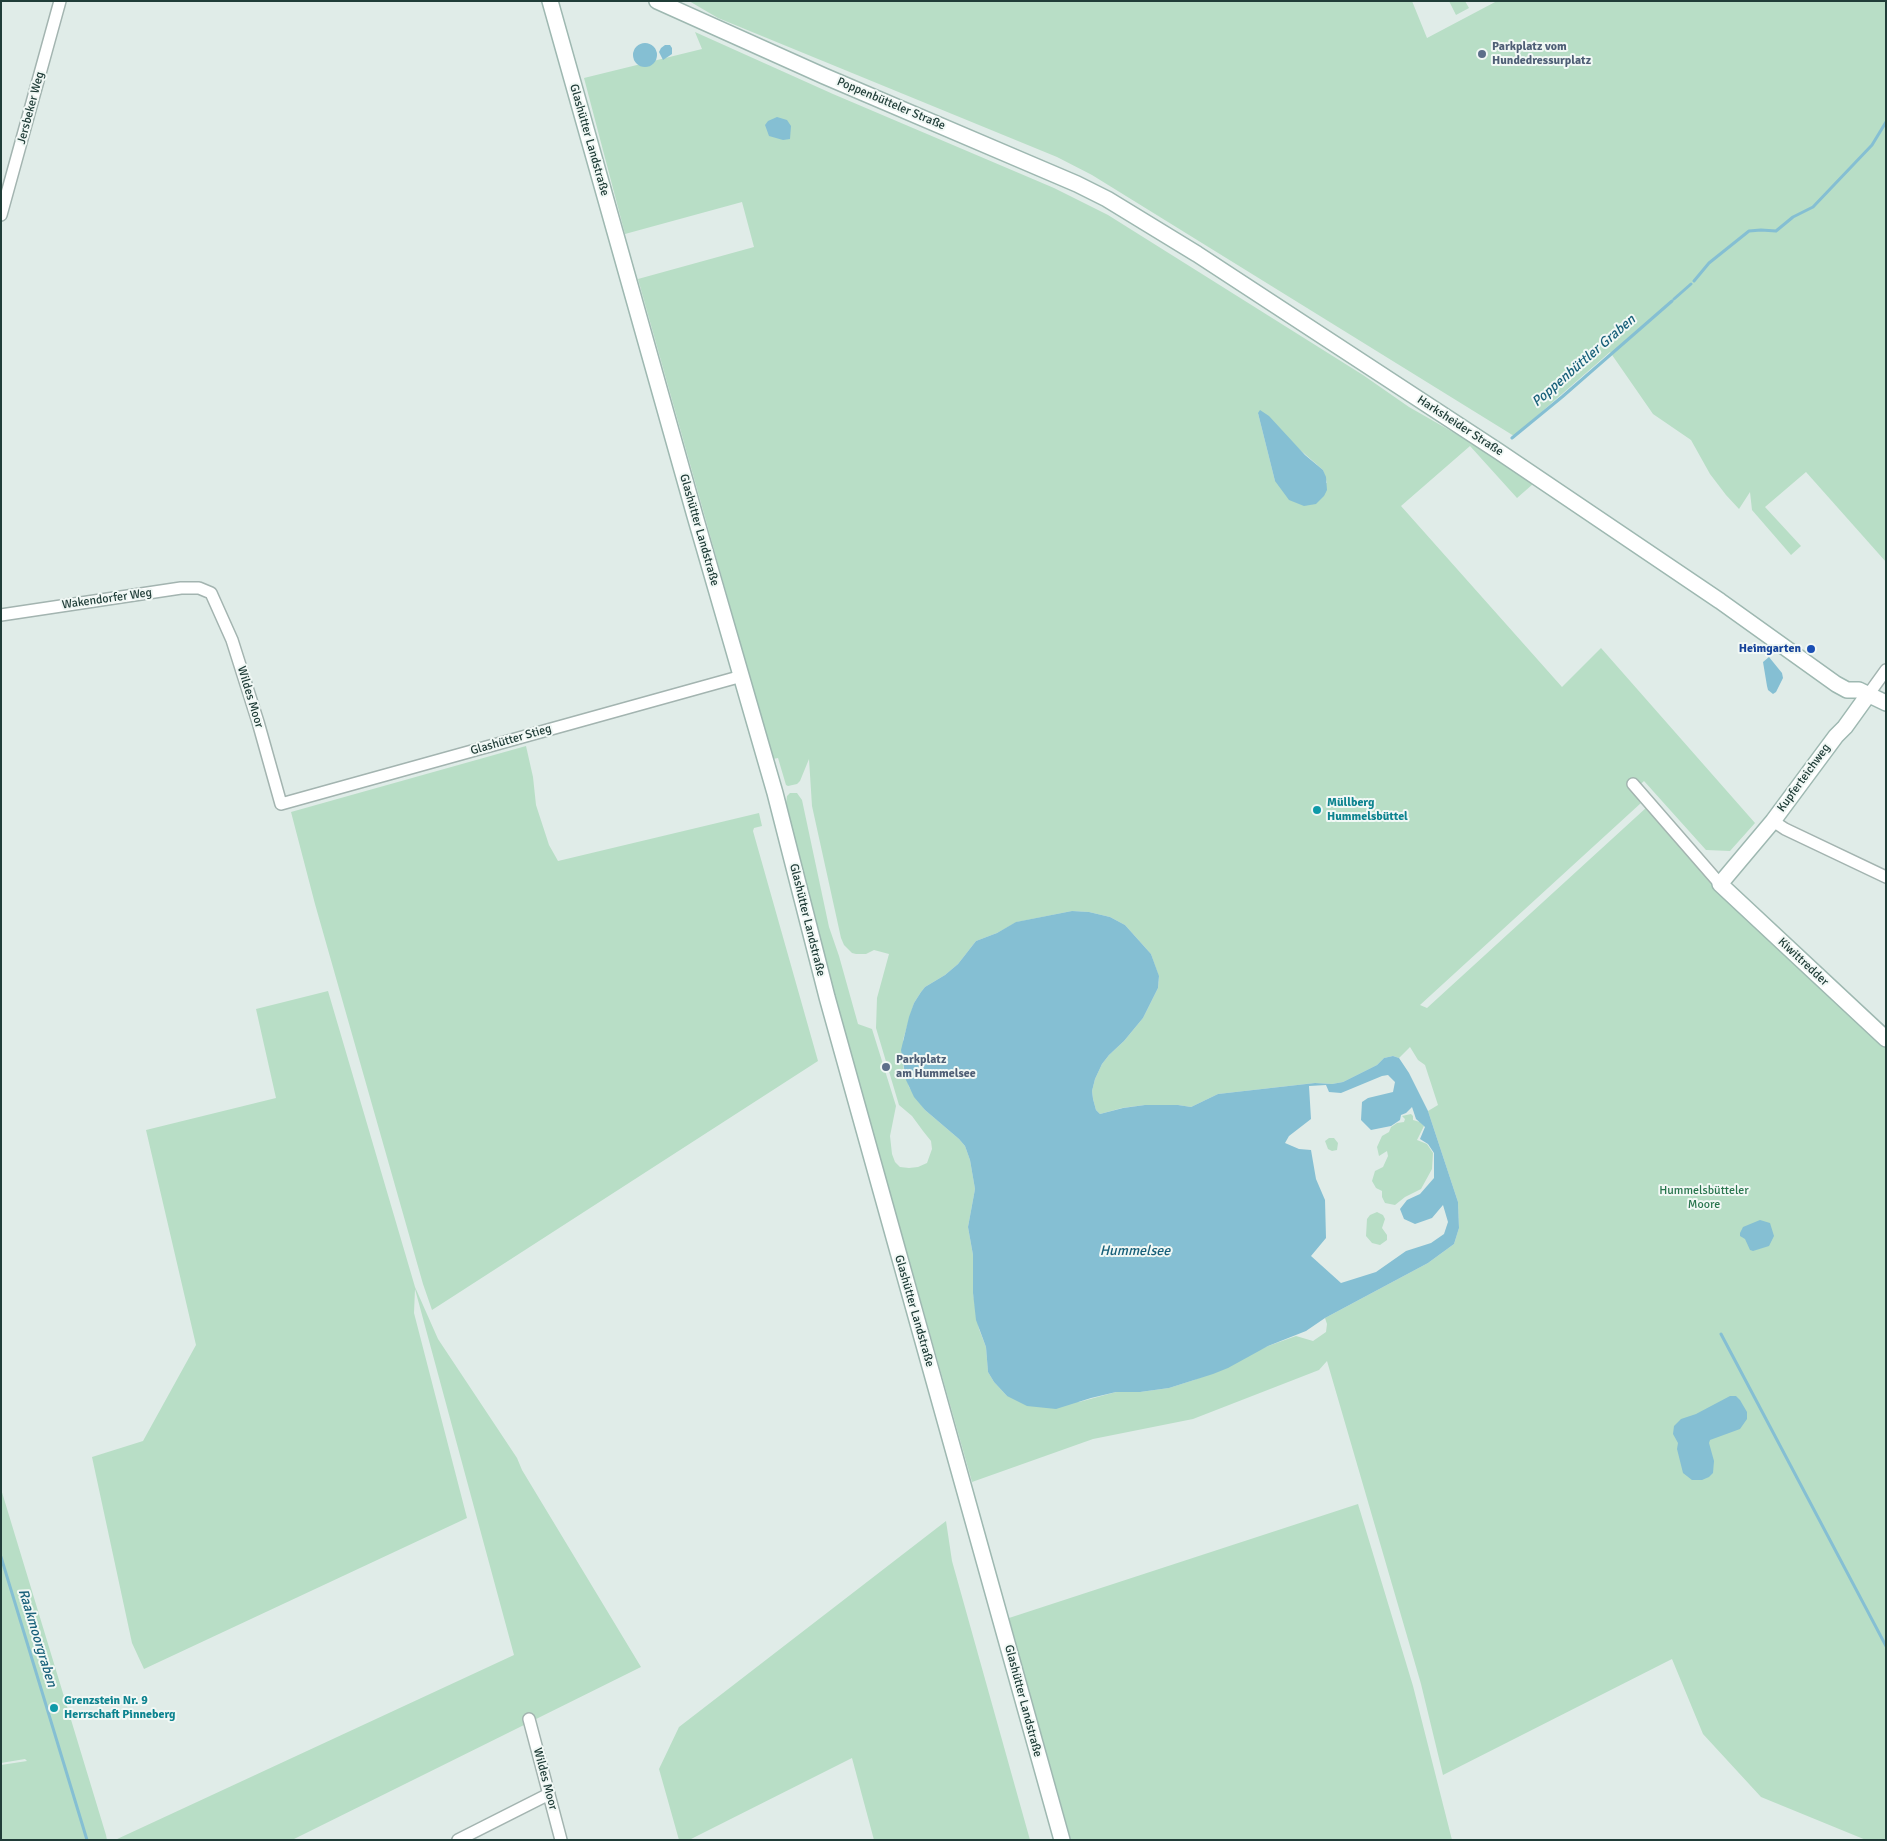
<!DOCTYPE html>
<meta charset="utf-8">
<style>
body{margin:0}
#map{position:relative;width:1887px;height:1841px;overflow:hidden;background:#e0ece8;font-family:Signika,sans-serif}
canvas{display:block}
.frame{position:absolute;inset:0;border:2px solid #203d38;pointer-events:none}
</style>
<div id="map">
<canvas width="1887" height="1841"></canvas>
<div class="frame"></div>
</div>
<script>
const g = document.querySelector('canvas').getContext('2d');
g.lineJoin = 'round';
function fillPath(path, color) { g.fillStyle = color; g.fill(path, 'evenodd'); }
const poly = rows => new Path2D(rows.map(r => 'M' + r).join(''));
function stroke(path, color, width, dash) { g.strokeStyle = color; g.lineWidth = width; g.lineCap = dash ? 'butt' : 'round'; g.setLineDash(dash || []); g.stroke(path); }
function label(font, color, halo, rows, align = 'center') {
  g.font = font + ' Signika,sans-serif'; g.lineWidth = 4; g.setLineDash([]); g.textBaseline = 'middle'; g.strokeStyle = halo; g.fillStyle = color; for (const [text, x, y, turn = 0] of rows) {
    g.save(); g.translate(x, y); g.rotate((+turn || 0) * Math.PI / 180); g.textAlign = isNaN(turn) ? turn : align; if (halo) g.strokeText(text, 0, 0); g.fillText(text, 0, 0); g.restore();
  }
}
const green = poly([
 [689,1,1412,1,1427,38,1497,1,1886,1,1886,562,1806,472,1765,507,1801,546,1791,555,1752,510,1750,492,1739,509,1726,495,1710,474,1691,440,1653,414,1610,352,1514,436,1092,175,1057,157,718,18],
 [1449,1,1465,1,1469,8,1456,15],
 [695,32,833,94,1054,188,1108,215,1363,375,1409,407,1472,443,1533,484,1517,498,1470,446,1401,506,1562,687,1601,648,1755,823,1730,851,1706,850,1644,781,1632,792,1641,803,1420,1005,1427,1008,1647,807,1886,1046,1886,1840,1866,1840,1761,1797,1703,1734,1672,1659,1443,1775,1421,1684,1327,1361,1319,1370,1193,1419,1093,1439,972,1482,822,952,786,804,787,796,790,793,797,793,802,800,829,927,839,956,858,1024,872,1029,896,1106,890,1136,892,1154,895,1162,900,1167,909,1168,918,1167,927,1163,932,1149,931,1141,923,1131,912,1116,899,1105,876,1028,877,998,889,954,874,950,866,954,856,954,852,953,844,945,841,938,812,806,809,759,800,781,797,784,788,786,786,785,778,758,773,759,638,279,754,247,742,202,625,234,584,78,702,49],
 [1258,413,1323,470,1327,483,1275,481],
 [1072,911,1089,912,1110,917,1125,925,1151,954,1159,977,1158,988,1143,1018,1124,1041,1109,1055,1102,1064,1095,1079,1092,1091,1093,1099,1096,1110,1100,1114,1122,1108,1145,1105,1178,1105,1191,1107,1218,1094,1315,1083,1332,1084,1343,1082,1377,1065,1384,1058,1393,1056,1399,1058,1410,1047,1418,1060,1425,1065,1438,1105,1428,1111,1458,1202,1459,1228,1454,1244,1428,1263,1325,1318,1327,1324,1326,1332,1313,1341,1296,1336,1268,1346,1194,1380,1169,1388,1140,1392,1116,1392,1079,1402,1007,1396,994,1382,988,1372,986,1347,979,1329,973,1293,973,1255,968,1227,975,1189,970,1160,965,1146,959,1139,925,1110,909,1087,903,1066,903,1040,914,1003,921,992,925,987,945,975,958,964,976,941,997,933,1017,922],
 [526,746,533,777,536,805,549,845,558,861,759,813,762,826,754,828,753,831,818,1061,432,1310,423,1284,315,904,291,812],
 [328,991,415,1287,438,1339,517,1458,522,1470,641,1667,292,1840,115,1840,514,1655,415,1289,414,1313,467,1518,144,1669,132,1643,92,1457,143,1441,196,1345,146,1130,276,1098,256,1009],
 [1411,1114,1413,1116,1413,1120,1420,1122,1424,1126,1417,1140,1427,1144,1433,1153,1432,1169,1421,1189,1405,1197,1395,1205,1385,1203,1382,1197,1382,1191,1376,1188,1372,1181,1375,1171,1383,1167,1388,1156,1387,1151,1379,1156,1377,1147,1382,1136,1389,1132,1391,1127,1397,1123,1404,1122,1405,1119,1402,1116],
 [1329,1138,1334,1138,1338,1143,1337,1150,1332,1151,1328,1149,1325,1141],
 [1377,1212,1383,1215,1385,1219,1382,1228,1387,1235,1387,1240,1380,1245,1372,1243,1366,1236,1367,1219,1370,1215],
 [1,1489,106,1835,107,1840,1,1840,1,1765,27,1761,25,1759,1,1763],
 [1358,1504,1413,1686,1452,1840,1071,1840,1009,1618],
 [946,1521,952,1561,1030,1840,874,1840,852,1758,689,1840,679,1840,659,1769,679,1727]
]);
const water = poly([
 '633 55a12 12 0 1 1 24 0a12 12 0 1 1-24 0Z',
 [665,45,670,45,672,48,672,54,663,60,659,52,661,48],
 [777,117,787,120,791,126,790,139,783,140,769,136,765,125,768,121],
 [1260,410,1269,416,1305,455,1323,470,1326,477,1327,490,1324,496,1316,504,1304,506,1289,500,1275,481,1258,413],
 [1769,657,1782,673,1783,678,1776,692,1773,694,1768,690,1767,686,1763,662],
 [1072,911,1089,912,1110,917,1125,925,1151,954,1159,976,1158,988,1143,1018,1124,1041,1109,1055,1102,1064,1095,1079,1092,1091,1093,1099,1096,1110,1100,1114,1123,1108,1145,1105,1178,1105,1191,1107,1218,1094,1315,1083,1332,1084,1343,1082,1377,1065,1384,1058,1393,1056,1399,1058,1409,1073,1428,1111,1458,1202,1459,1228,1454,1244,1428,1263,1325,1318,1306,1331,1268,1346,1228,1368,1213,1374,1169,1388,1140,1392,1116,1392,1091,1398,1056,1409,1027,1406,1007,1396,994,1382,988,1372,986,1347,976,1320,973,1293,973,1255,968,1227,975,1189,970,1160,965,1146,959,1139,925,1110,914,1097,906,1080,901,1050,909,1017,914,1003,921,992,925,987,945,975,958,964,976,941,997,933,1016,922],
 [1388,1075,1395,1082,1393,1092,1368,1098,1362,1102,1361,1120,1371,1130,1391,1126,1400,1120,1401,1115,1406,1113,1412,1107,1416,1119,1425,1127,1420,1139,1428,1144,1434,1153,1434,1178,1420,1194,1407,1200,1400,1209,1404,1219,1415,1224,1432,1218,1443,1205,1448,1222,1444,1234,1431,1243,1406,1251,1376,1272,1341,1283,1311,1256,1326,1238,1325,1200,1316,1179,1311,1150,1299,1149,1285,1143,1289,1136,1311,1119,1309,1086,1326,1085,1329,1092,1341,1093,1382,1076],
 [1760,1220,1770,1223,1774,1236,1769,1246,1753,1251,1750,1250,1745,1239,1740,1236,1740,1233,1743,1227],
 [1730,1396,1736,1396,1740,1400,1747,1412,1747,1419,1740,1429,1710,1440,1709,1443,1714,1461,1713,1473,1709,1477,1702,1480,1692,1480,1683,1473,1677,1449,1678,1443,1673,1434,1674,1426,1681,1419,1696,1414]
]);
const stream = poly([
 [1694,281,1709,263,1749,231,1761,230,1776,231,1793,217,1813,207,1872,145,1886,122],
 [1674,299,1691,284],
 [1512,438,1562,397,1672,301],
 [1721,1334,1886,1646],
 [1,1557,87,1840]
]);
const street = poly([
 [1,215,60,1],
 [1,615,181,588,199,588,211,593,232,640,258,722,281,804,742,676],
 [1868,695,1886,670],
 [1633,784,1720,884],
 [1773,821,1785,829,1886,877],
 [529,1719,561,1840],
 [458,1840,549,1794]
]);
const secondary = poly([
 [550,1,695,516,775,793,827,997,1062,1840],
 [657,1,824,76,1077,184,1107,199,1197,254,1498,451,1720,601,1836,684,1847,690,1859,690,1886,703],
 [1868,695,1845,727,1836,736,1773,821,1720,884,1886,1039]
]);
const markers = [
 [1482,54,5,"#5c6f8a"],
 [1811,649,5,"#1a4fb4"],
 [1317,810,5,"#0f9aa8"],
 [886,1067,5,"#5c6f8a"],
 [54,1708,5,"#0f9aa8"]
];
const serviceNames = [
 ["Parkplatz vom",1492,47],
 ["Hundedressurplatz",1492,61],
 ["Parkplatz",896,1060],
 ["am Hummelsee",896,1074]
];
const streetNames = [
 ["Poppenbütteler Straße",891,104,23],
 ["Jersbeker Weg",31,108,-75],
 ["Glashütter Landstraße",589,140,74],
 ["Harksheider Straße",1460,426,33],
 ["Glashütter Landstraße",699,530,74],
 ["Wakendorfer Weg",107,599,-8],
 ["Wildes Moor",250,697,73],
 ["Glashütter Stieg",511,740,-16],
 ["Kupferteichweg",1804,778,-54],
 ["Glashütter Landstraße",807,920,76],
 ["Kiwittredder",1803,962,43],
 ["Glashütter Landstraße",914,1311,74],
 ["Glashütter Landstraße",1023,1701,75],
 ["Wildes Moor",545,1779,75]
];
const transitNames = [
 ["Heimgarten",1801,649]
];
const cultureNames = [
 ["Müllberg",1327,803],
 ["Hummelsbüttel",1327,817],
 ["Grenzstein Nr. 9",64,1701],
 ["Herrschaft Pinneberg",64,1715]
];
const parkNames = [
 ["Hummelsbütteler",1704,1191],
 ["Moore",1704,1205]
];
const waterNames = [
 ["Poppenbüttler Graben",1584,361,-41],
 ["Hummelsee",1135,1251],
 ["Raakmoorgraben",37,1638,73]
];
fillPath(green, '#b8dec6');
fillPath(water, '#85bfd3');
stroke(stream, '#85bfd3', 3);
stroke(street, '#a3b4b0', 14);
stroke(secondary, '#9eb8b1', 18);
stroke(street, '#fff', 11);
stroke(secondary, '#fff', 15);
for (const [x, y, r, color] of markers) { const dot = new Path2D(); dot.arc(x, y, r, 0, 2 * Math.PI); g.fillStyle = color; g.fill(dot); stroke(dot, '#f1f8f5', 2); }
label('bold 12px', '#4e5e75', '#f1f8f5', serviceNames, 'left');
label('12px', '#203d38', '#f1f8f5', streetNames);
label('bold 12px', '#164399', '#f1f8f5', transitNames, 'right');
label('bold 12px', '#0d838f', '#f1f8f5', cultureNames, 'left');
label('12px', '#29754e', '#f1f8f5', parkNames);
label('italic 14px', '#18607a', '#f1f8f5', waterNames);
</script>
